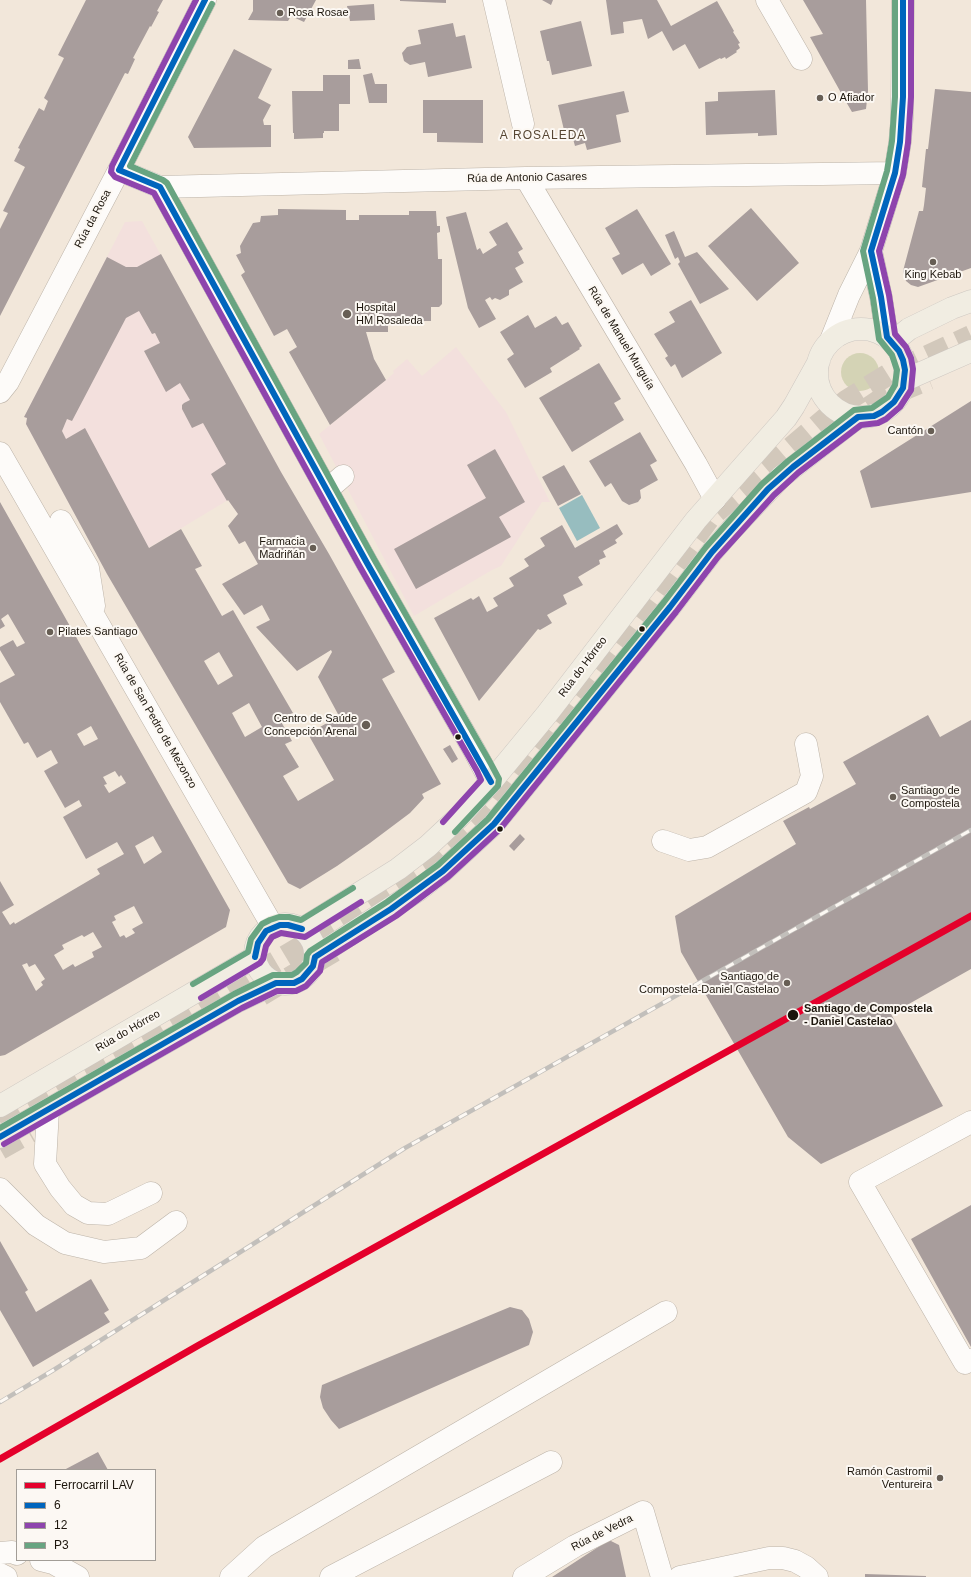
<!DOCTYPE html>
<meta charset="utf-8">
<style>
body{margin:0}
#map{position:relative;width:971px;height:1577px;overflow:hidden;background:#f2e7da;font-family:Arial,sans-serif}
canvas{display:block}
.legend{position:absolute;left:16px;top:1469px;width:140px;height:92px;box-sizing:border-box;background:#fcf8f3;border:1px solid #a29d97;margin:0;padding:5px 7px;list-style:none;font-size:12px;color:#1c150c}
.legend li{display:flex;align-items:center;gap:8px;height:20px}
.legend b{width:20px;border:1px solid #a29d97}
</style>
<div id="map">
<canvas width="971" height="1577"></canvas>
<ul class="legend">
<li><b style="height:5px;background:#e4002b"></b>Ferrocarril LAV</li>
<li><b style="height:5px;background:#0065bd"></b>6</li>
<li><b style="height:5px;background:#8e44ad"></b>12</li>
<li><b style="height:5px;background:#68a481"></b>P3</li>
</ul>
</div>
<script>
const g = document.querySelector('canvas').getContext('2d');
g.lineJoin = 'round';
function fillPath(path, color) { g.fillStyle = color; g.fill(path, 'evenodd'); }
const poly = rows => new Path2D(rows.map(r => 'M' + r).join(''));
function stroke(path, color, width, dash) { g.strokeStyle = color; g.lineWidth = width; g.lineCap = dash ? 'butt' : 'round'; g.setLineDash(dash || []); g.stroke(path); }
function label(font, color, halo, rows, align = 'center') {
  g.font = font + ' Arial,sans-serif'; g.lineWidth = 4; g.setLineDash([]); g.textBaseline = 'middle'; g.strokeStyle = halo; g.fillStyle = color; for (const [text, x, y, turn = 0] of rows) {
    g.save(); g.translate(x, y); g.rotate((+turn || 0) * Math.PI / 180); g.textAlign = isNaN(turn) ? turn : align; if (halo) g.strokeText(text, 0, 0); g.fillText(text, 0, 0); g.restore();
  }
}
const education = poly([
 [142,221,281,472,263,482,238,514,228,500,107,573,26,424,27,418,24,417,125,222],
 [456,347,506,412,550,502,542,502,501,566,492,570,414,616,319,434,386,380,394,373,393,371,407,359,422,376]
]);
const green = poly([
 '841 372a19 19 0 1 1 38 0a19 19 0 1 1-38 0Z'
]);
const water = poly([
 [582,495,600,528,577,541,559,508]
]);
const building = poly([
 [86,0,163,0,157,11,159,12,151,27,150,26,133,58,135,59,128,74,125,73,0,316,0,229,8,213,3,211,25,167,14,161,20,149,18,148,39,108,44,111,48,101,44,98,64,58,58,55],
 [253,0,316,0,304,22,291,16,288,21,248,20,253,11],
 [400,0,446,0,446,3,400,1],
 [542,0,553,0,551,5],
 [606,0,657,0,671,26,717,1,734,31,733,32,740,43,738,44,740,48,736,51,737,52,726,59,725,57,721,59,720,58,699,69,685,44,673,51,662,31,648,39,642,19,623,22,624,33,611,35],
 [803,0,866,0,868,91,866,109,852,112,845,100,810,37,823,34],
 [374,4,375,20,350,21,347,6],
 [581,21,592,66,552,75,549,61,547,61,540,31],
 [453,23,456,37,465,35,472,68,428,77,425,62,410,65,404,61,402,53,407,47,421,44,418,30],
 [234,49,272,69,258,98,271,105,263,120,264,125,271,125,271,147,194,148,188,137],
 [359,59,361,69,348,69,348,60],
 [372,73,375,84,387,84,387,103,369,103,363,75],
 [323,75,350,75,350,104,339,104,339,131,324,131,324,133,323,133,323,138,294,139,294,133,293,133,292,91,323,91],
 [935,89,971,92,971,268,918,287,911,285,906,281,903,271,919,211,923,211,924,205,926,188,922,187,926,149,928,149],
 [775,90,777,135,758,136,758,133,706,135,705,102,718,101,718,92],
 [624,91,629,112,616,115,621,142,587,150,585,143,575,146,570,128,564,130,558,105],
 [423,100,483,100,483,143,437,142,437,133,423,133],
 [751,208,799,263,757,301,708,246],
 [278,209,346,210,346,220,359,220,359,215,409,215,409,211,436,211,437,226,440,226,440,232,437,233,438,259,442,259,442,304,439,307,431,307,431,321,388,321,388,332,366,332,374,359,386,380,330,425,289,352,297,347,287,329,274,336,241,275,245,272,236,255,241,253,240,246,253,223,260,222,261,216,278,215],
 [637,209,671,264,651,276,643,263,622,275,612,258,620,254,605,228],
 [466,212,477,250,480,248,483,254,497,245,489,232,507,222,523,249,518,252,524,263,515,268,523,282,509,290,509,295,500,300,495,298,492,300,490,297,485,300,496,319,479,328,468,308,446,217],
 [674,231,685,257,697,252,729,289,700,304,678,264,680,262,678,257,675,259,665,235],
 [161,254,281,472,329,554,395,672,382,679,441,784,422,794,424,798,410,813,370,843,337,866,300,889,288,883,240,801,107,574,26,424,27,418,24,417,107,257,126,267,137,267],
 [139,311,152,334,155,333,160,343,144,351,166,392,180,383,190,400,184,403,182,405,182,409,192,428,203,423,226,464,211,474,227,501,228,500,238,514,228,526,239,544,245,541,258,564,222,584,244,615,262,605,270,620,256,627,297,671,331,650,332,652,318,677,339,716,308,734,334,780,298,801,283,776,299,767,285,744,292,741,279,718,293,713,233,610,222,616,195,569,202,566,181,529,149,548,85,428,66,439,62,431,67,419,72,421,126,318],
 [219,652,233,676,218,685,204,661],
 [249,703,262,727,245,737,232,713],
 [691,300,722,353,682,378,675,364,671,367,665,358,668,356,654,334,675,322,669,312],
 [528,315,535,328,556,316,562,325,568,322,582,346,579,348,580,349,550,368,552,372,525,388,507,359,514,354,500,332],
 [599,363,621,399,614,403,624,420,572,452,539,398],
 [971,401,971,492,871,508,860,471],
 [640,432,657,461,650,465,658,480,640,490,641,498,638,502,629,505,622,501,611,483,605,487,589,461],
 [495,449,525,502,499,517,511,537,416,589,394,549,486,498,467,465],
 [564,465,581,494,558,506,542,477],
 [0,502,230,910,226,927,5,1055,0,1056,0,881,14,905,2,912,10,925,14,922,15,924,100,874,97,869,124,854,117,842,86,859,63,817,82,806,79,800,65,808,44,771,58,763,51,750,37,758,28,742,24,744,0,702,0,683,15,675,0,650,0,647,13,640,17,647,25,643,8,614,1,619,5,626,0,629],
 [91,726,98,739,84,746,77,734],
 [115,771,119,777,121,775,126,783,109,793,104,785,107,784,103,777],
 [153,836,162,852,144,864,135,846],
 [134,906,143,923,132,929,135,933,126,938,124,935,120,937,112,922,116,920,114,916],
 [93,932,102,947,92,952,94,957,75,967,73,964,63,970,54,955,64,949,62,945,82,935,84,937],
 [27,963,29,967,35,964,45,979,41,982,43,985,36,991,22,965],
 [617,524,623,534,615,540,617,543,603,551,606,557,599,560,600,564,578,577,583,585,563,595,567,604,547,615,552,623,540,630,538,629,479,701,434,618,471,598,473,600,479,596,487,612,498,606,493,598,514,586,509,578,529,566,524,559,545,546,540,538,562,525,575,548],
 [928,715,940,737,971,720,971,969,891,1014,943,1106,821,1164,788,1137,681,952,675,916,796,844,783,821,809,807,810,809,856,784,843,762],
 [450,745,458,759,452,763,443,749],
 [520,834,525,839,514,851,509,846],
 [971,1205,971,1347,911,1239],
 [0,1241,28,1290,25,1292,36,1312,91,1279,109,1310,104,1313,110,1322,33,1367,0,1310],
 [510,1307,522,1310,529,1319,533,1332,529,1345,339,1429,331,1420,323,1408,320,1397,322,1385],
 [98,1452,108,1470,64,1470],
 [609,1540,619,1545,626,1577,552,1577],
 [865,1574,926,1576,926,1577,865,1577]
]);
const highwayTunnel = poly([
 [842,426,883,398,929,379],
 [261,995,334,951],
 [0,1122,158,1032,356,914,428,866,490,810,656,591,710,517,846,401,889,374,971,336],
 [0,1149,30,1132]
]);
const minor = poly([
 [494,0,523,124],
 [767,0,801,59],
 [119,170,160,187,367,563,474,750,491,782],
 [526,178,696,464,715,499],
 [160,187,526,178,895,173],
 [871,251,881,297,887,337],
 [831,340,849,295,871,251,895,173,900,142,902,118,903,0],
 [0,392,8,382,119,170,205,0],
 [0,453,273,927],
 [327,490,343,476],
 [61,521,88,568,94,606],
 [663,841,689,850,707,847,806,792,812,776,806,744],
 [48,1110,45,1164,60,1188,74,1205,88,1213,108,1214,151,1193],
 [971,1122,860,1182,965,1363,971,1360],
 [0,1189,36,1225,65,1243,104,1252,141,1248,176,1222],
 [0,1553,12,1552,17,1554],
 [41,1560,53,1563,78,1577],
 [0,1574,6,1577],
 [231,1577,264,1547,666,1312],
 [331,1577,551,1462],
 [524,1577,575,1546,643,1512,662,1577],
 [680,1577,769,1558,783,1558,795,1561,806,1567,817,1577]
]);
const major = poly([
 '817 373a44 44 0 1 1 88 0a44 44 0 1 1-88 0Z',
 [893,342,909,329,952,308,971,301],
 [905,380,971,351],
 '255 954a30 30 0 1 1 60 0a30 30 0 1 1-60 0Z',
 [302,929,398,869,428,846,459,817,491,782,547,714,696,520,786,418,794,406,819,361],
 [315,957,420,889,443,871,494,824,670,607,712,552,732,529,781,477,858,417],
 [0,1106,255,957],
 [0,1137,238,1001,276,983]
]);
const rail = poly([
 [0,1402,52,1371,405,1148,971,830]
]);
const bus1 = poly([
 [119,170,160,187,367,563,491,782],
 [119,170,205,0],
 [255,957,258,943,266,931,280,925,288,925,302,929],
 [0,1137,238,1001,276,983,294,983,302,979,313,966,315,957,391,909,443,871,494,824,670,607,712,552,768,489,793,467,858,417,874,416,882,412,894,402,903,388,905,370,903,360,899,351,887,337,881,297,871,251,895,173,900,142,903,97,903,0]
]);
const bus2 = poly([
 [196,0,112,166,111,172,115,177,154,193,360,567,477,771,481,780,443,822],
 [201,998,260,963,263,959,266,946,272,937,281,933,305,937,361,902],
 [4,1144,242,1008,277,991,296,991,306,986,320,971,322,962,396,916,448,877,500,829,676,612,718,557,774,495,798,473,861,425,878,423,886,419,900,407,911,390,913,369,911,358,906,347,895,334,889,295,879,251,903,175,908,143,911,97,911,0]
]);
const bus3 = poly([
 [212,4,130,166,163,180,167,183,374,559,491,764,499,779,498,786,455,832],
 [193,984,248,952,251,939,262,924,270,920,279,917,289,917,301,920,353,888],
 [0,1128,234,994,273,975,292,975,297,972,306,963,307,955,310,951,387,902,438,865,488,819,664,602,706,547,762,484,788,461,854,410,872,408,888,397,895,385,897,370,892,355,879,339,873,298,863,251,887,171,892,141,895,97,895,0]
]);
const rail1 = poly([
 [0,1459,199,1345,971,916]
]);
const markers = [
 [280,13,4,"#675e54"],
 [820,98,4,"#675e54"],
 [933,262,4,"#675e54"],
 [347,314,5,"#675e54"],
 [931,431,4,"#675e54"],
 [313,548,4,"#675e54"],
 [642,629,3.5,"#1c150c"],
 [50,632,4,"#675e54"],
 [366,725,5,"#675e54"],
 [458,737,3.5,"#1c150c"],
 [893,797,4,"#675e54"],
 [500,829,3.5,"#1c150c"],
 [787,983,4,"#675e54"],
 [793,1015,6,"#1c150c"],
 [940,1478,4,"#675e54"]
];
const poiNames = [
 ["Rosa Rosae",288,13],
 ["O Afiador",828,98],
 ["King Kebab",933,275,"center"],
 ["Hospital",356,308],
 ["HM Rosaleda",356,321],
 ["Cantón",923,431,"right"],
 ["Farmacia",305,542,"right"],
 ["Madriñán",305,555,"right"],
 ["Pilates Santiago",58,632],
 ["Centro de Saúde",357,719,"right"],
 ["Concepción Arenal",357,732,"right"],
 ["Santiago de",901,791],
 ["Compostela",901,804],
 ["Santiago de",779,977,"right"],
 ["Compostela-Daniel Castelao",779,990,"right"],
 ["Ramón Castromil",932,1472,"right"],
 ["Ventureira",932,1485,"right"]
];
const streetNames = [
 ["Rúa de Antonio Casares",527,178,-1],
 ["Rúa da Rosa",93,219,-62],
 ["Rúa de Manuel Murguía",621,338,59],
 ["Rúa do Hórreo",583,667,-53],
 ["Rúa de San Pedro de Mezonzo",155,721,60],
 ["Rúa do Hórreo",128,1031,-30],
 ["Rúa de Vedra",602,1533,-27]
];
const stopNames = [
 ["Santiago de Compostela",804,1009],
 ["- Daniel Castelao",804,1022]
];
const neighbourhoodNames = [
 ["A ROSALEDA",543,136]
];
fillPath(education, '#f3e0dd');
fillPath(green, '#d4d3b5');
fillPath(water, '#97bdbf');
fillPath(building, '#a89d9c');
stroke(highwayTunnel, '#d2c8bb', 22, [22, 11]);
stroke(minor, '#bcb3a8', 23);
stroke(major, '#cdc7c1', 23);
stroke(minor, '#fdfbf9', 22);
stroke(major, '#f1ede2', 22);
stroke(rail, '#c2bfbb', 4.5);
stroke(rail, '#fcf8f3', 3, [9]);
stroke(bus1, '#0065bd', 6);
stroke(bus2, '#8e44ad', 6);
stroke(bus3, '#68a481', 6);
stroke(rail1, '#e4002b', 7);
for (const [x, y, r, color] of markers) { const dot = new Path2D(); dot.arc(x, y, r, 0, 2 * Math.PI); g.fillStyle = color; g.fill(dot); stroke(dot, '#fcf8f3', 1.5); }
label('11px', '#1c150c', '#fcf8f3', poiNames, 'left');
label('11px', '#1c150c', '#fcf8f3', streetNames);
label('bold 11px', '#1c150c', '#fcf8f3', stopNames, 'left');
g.letterSpacing = '1px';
label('12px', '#574632', '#fcf8f3', neighbourhoodNames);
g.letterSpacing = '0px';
</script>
